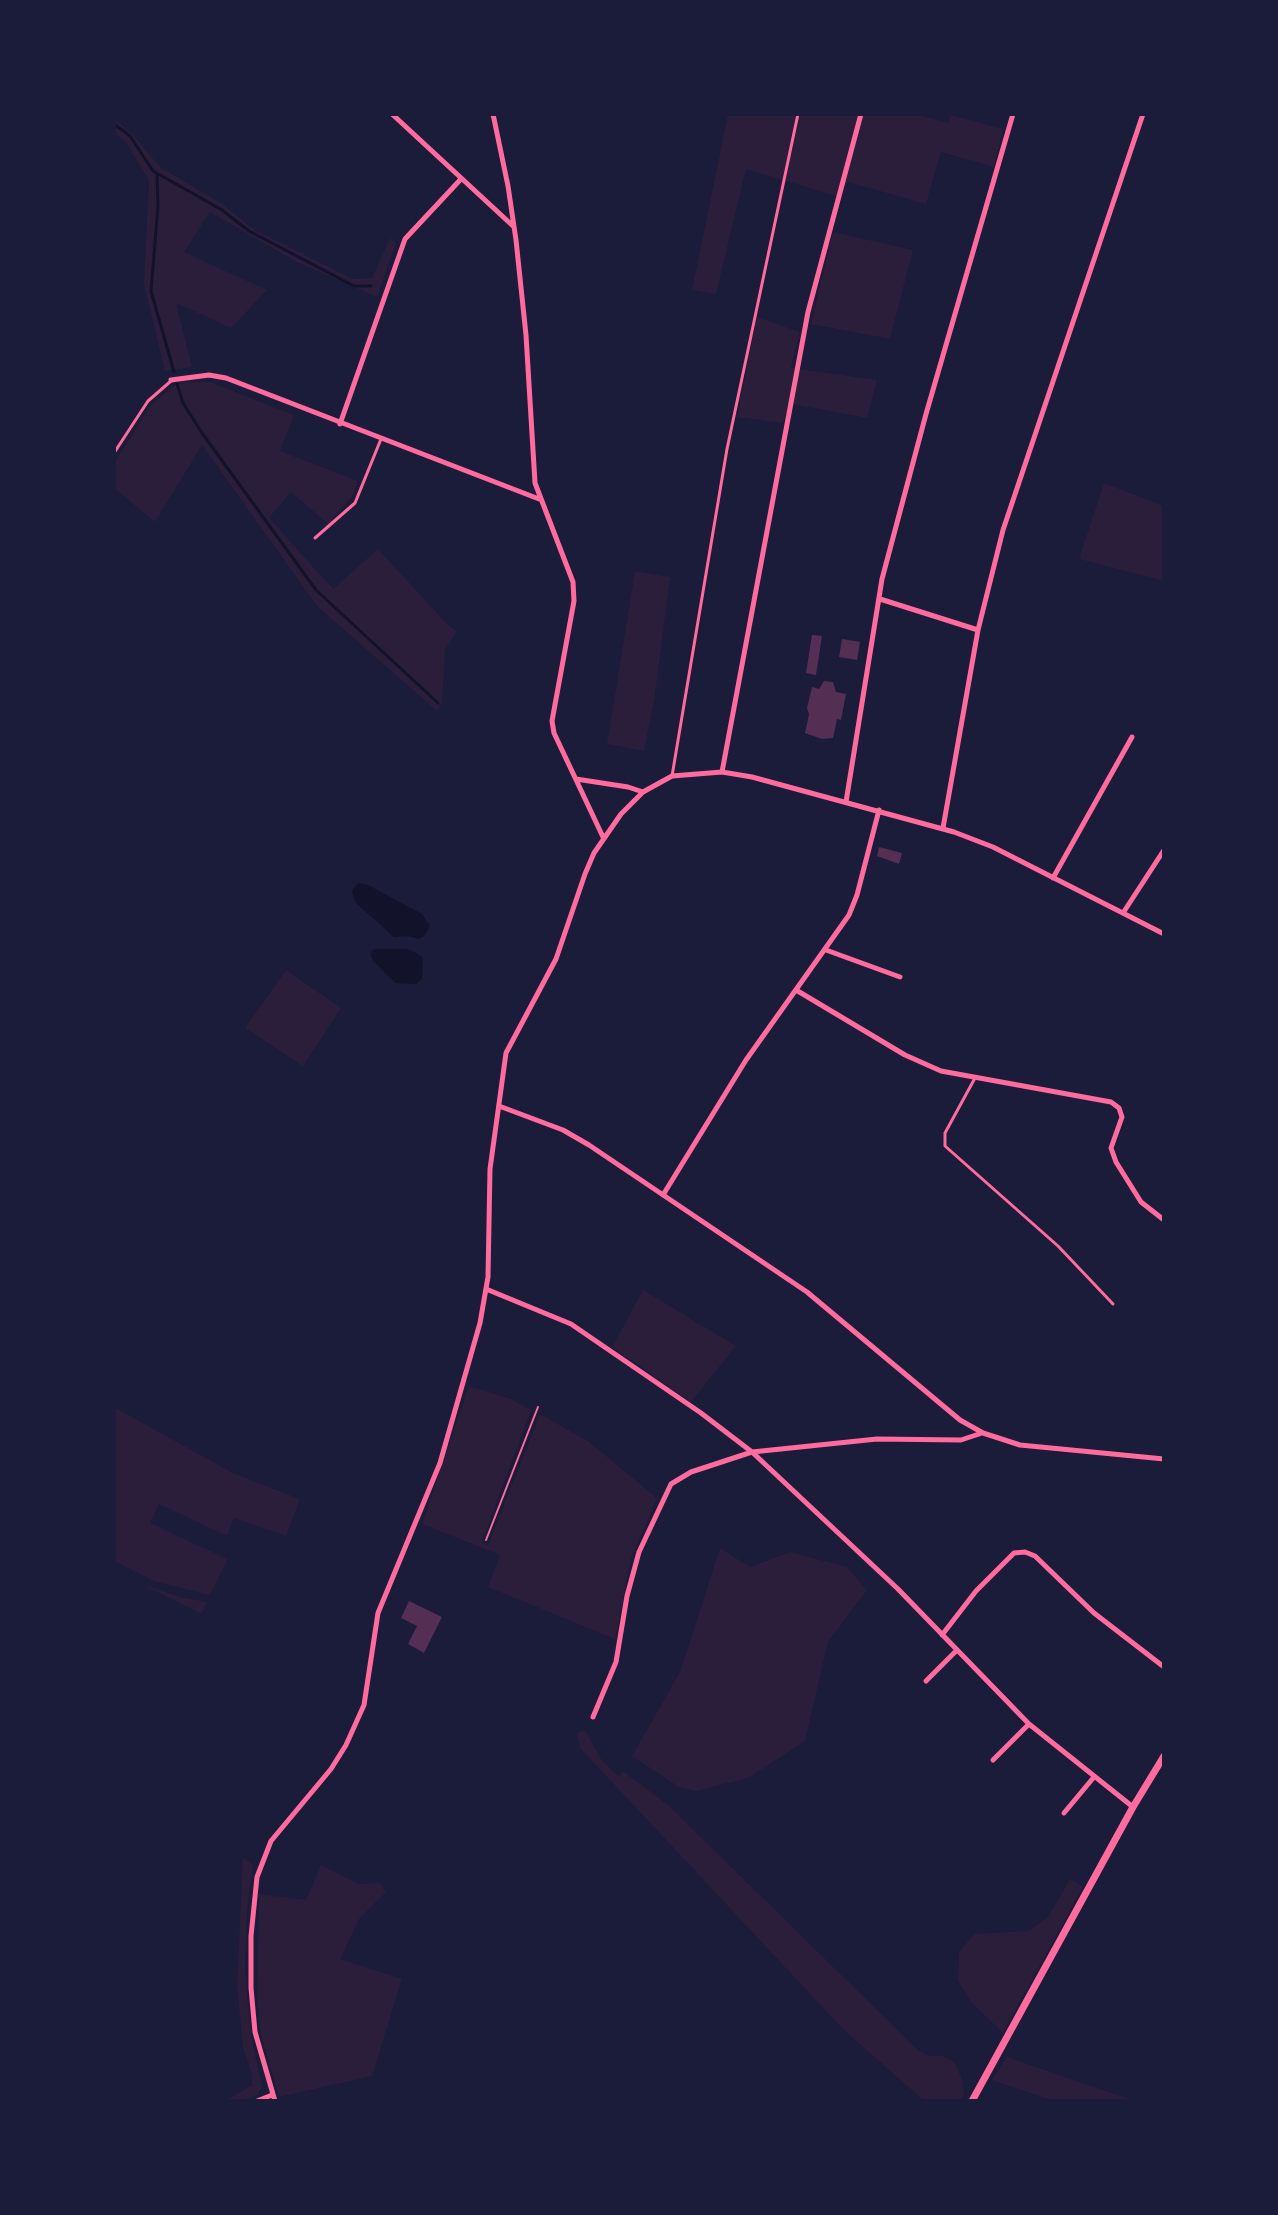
<!DOCTYPE html>
<style>
body{margin:0}
#map{position:relative;width:1278px;height:2215px;overflow:hidden;background:#1b1b3a;font-family:"Source Sans 3",sans-serif}
canvas{display:block}
.frame{position:absolute;inset:0;border:116px solid #1b1b3a;pointer-events:none}
</style>
<div id="map">
<canvas width="1278" height="2215"></canvas>
<div class="frame"></div>
</div>
<script>
const g = document.querySelector('canvas').getContext('2d');
g.lineJoin = 'round';
function fillPath(path, color) { g.fillStyle = color; g.fill(path, 'evenodd'); }
const poly = rows => new Path2D(rows.map(r => 'M' + r).join(''));
function stroke(path, color, width, dash) { g.strokeStyle = color; g.lineWidth = width; g.lineCap = dash ? 'butt' : 'round'; g.setLineDash(dash || []); g.stroke(path); }
const green = poly([
 [728,114,916,114,948,123,951,115,1003,129,994,167,941,152,926,204,848,182,836,196,746,169,716,294,692,290],
 [114,119,133,135,160,167,221,203,253,229,353,279,372,278,390,238,396,243,377,297,297,262,210,212,184,252,267,290,231,328,176,303,192,367,165,371,144,284,149,180,125,141,114,133],
 [833,232,913,250,890,339,811,324],
 [757,317,800,332,791,368,877,380,867,418,793,404,782,423,737,417],
 [183,382,210,382,294,415,280,451,358,481,353,495,328,524,291,492,269,518,333,589,378,549,448,625,457,631,445,650,442,703,437,711,317,606,202,445,155,522,114,488,114,463,151,405,172,387],
 [1104,483,1164,506,1164,581,1079,559],
 [635,571,670,577,655,695,644,751,607,744],
 [286,970,341,1008,303,1066,245,1028],
 [643,1290,736,1346,691,1402,612,1347],
 [469,1386,511,1399,531,1410,482,1542,488,1545,540,1414,588,1441,657,1498,631,1559,615,1639,488,1587,500,1555,422,1524],
 [114,1407,233,1473,300,1499,286,1536,234,1518,227,1536,159,1504,150,1523,228,1559,210,1595,154,1581,114,1561],
 [720,1548,750,1567,790,1552,847,1567,867,1590,828,1642,805,1741,748,1778,696,1791,679,1787,632,1756,680,1672],
 [144,1585,180,1597,207,1602,201,1614],
 [585,1730,601,1759,619,1777,623,1771,668,1805,919,2051,930,2056,943,2056,955,2063,962,2079,964,2095,960,2101,924,2101,842,2028,580,1748,577,1733],
 [243,1858,253,1865,247,1909,245,1967,250,2031,262,2087,258,2094,244,2101,225,2101,252,2085,252,2075,243,2047,237,1987],
 [321,1865,359,1884,380,1883,386,1892,359,1919,340,1959,402,1979,372,2076,279,2097,261,2035,257,1996,259,1894,306,1900],
 [1070,1879,1083,1887,1003,2033,972,2003,958,1981,959,1952,974,1934,1029,1931,1048,1917],
 [1007,2057,1091,2086,1135,2101,1054,2101,992,2080]
]);
const water = poly([
 [358,883,368,885,422,914,430,926,424,936,419,939,408,936,394,937,355,902,352,891],
 [374,949,406,949,415,952,423,958,422,979,416,984,395,983,373,960,370,954]
]);
const stream = poly([
 [114,124,130,136,153,171,222,210,249,231,354,286,371,286],
 [157,175,158,206,151,291,174,372],
 [177,384,183,403,202,433,316,590,438,703]
]);
const building = poly([
 [812,635,822,636,816,675,806,673],
 [842,639,860,642,857,660,839,657],
 [824,681,833,682,836,692,846,694,841,720,837,719,833,738,822,739,805,733,809,714,807,708,812,687,819,689],
 [879,847,902,853,899,864,877,856],
 [409,1601,442,1617,424,1653,408,1644,417,1626,401,1618]
]);
const path = poly([
 [486,1540,538,1407]
]);
const service = poly([
 [114,453,148,401,171,381],
 [315,538,355,503,381,439],
 [672,776,727,449,798,114],
 [975,1078,945,1133,945,1146,1058,1246,1113,1304]
]);
const minor = poly([
 [392,114,513,226],
 [493,114,508,186,516,240,526,335,535,483,573,582,574,601,552,721,554,733,603,837],
 [171,380,209,375,226,378,539,499],
 [340,424,405,239,461,179],
 [880,599,978,630],
 [722,772,808,312,861,114],
 [576,779,628,787,643,792],
 [846,802,882,579,926,414,1013,114],
 [943,828,978,630,1003,530,1143,114],
 [1053,878,1132,737],
 [1123,913,1164,850],
 [826,950,900,977],
 [796,990,905,1055,941,1071,1111,1102,1119,1108,1122,1117,1111,1148,1116,1162,1141,1202,1164,1220],
 [499,1106,563,1130,589,1145,807,1292,960,1420,983,1433,1020,1445,1164,1459],
 [663,1195,746,1060,849,915,857,895,879,810],
 [486,1289,571,1324,701,1413,752,1452,898,1589,1029,1724,1133,1807],
 [942,1635,976,1591,1014,1553,1025,1552,1035,1556,1094,1613,1164,1667],
 [926,1681,956,1651],
 [593,1717,616,1662,627,1596,639,1552,671,1484,691,1472,752,1452,877,1439,961,1440,982,1433],
 [993,1760,1029,1724],
 [1064,1813,1094,1777],
 [257,2101,272,2095],
 [275,2101,255,2032,251,1988,251,1936,257,1877,271,1841,331,1769,346,1745,364,1705,378,1613,440,1463,480,1323,488,1277,490,1169,506,1053,556,959,585,874,594,853,621,814,643,792,672,776,722,772,752,777,954,832,993,847,1164,934]
]);
const secondary = poly([
 [972,2101,1133,1807,1164,1756]
]);
fillPath(green, '#2a1e3b');
fillPath(water, '#12122b');
stroke(stream, '#12122b', 3);
fillPath(building, '#542f53');
stroke(path, '#ff6b9d', 2);
stroke(service, '#ff6b9d', 3);
stroke(minor, '#ff6b9d', 5);
stroke(secondary, '#ff6b9d', 7);
</script>
